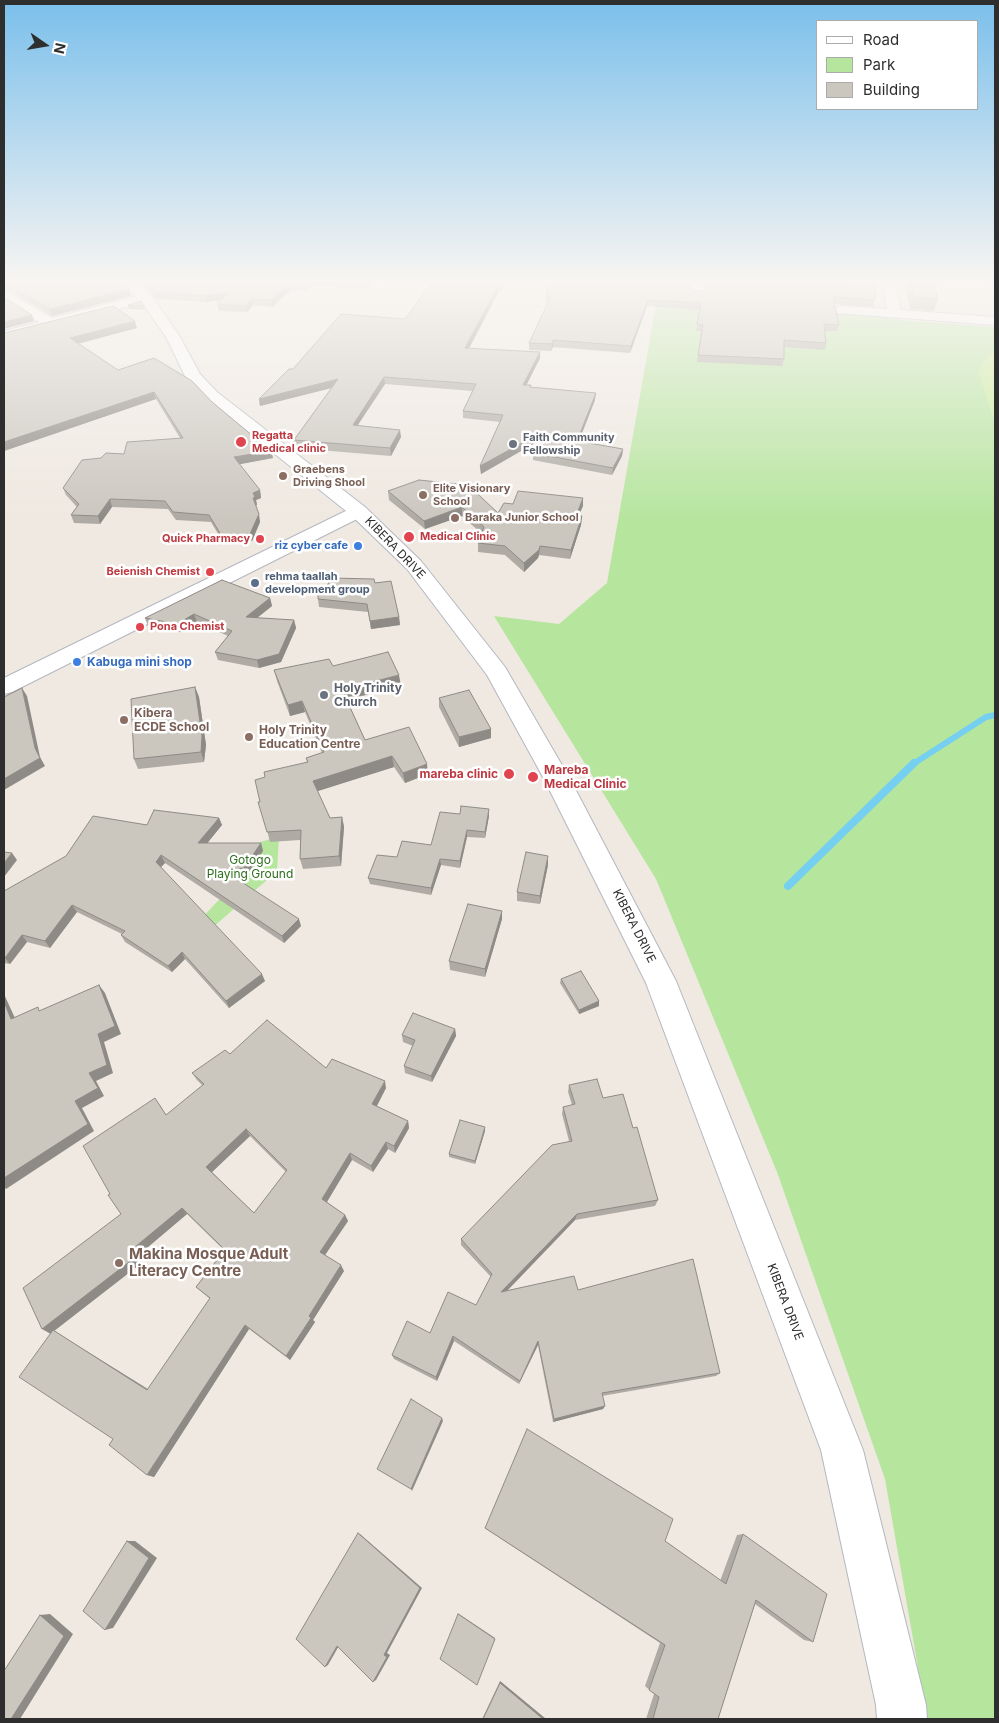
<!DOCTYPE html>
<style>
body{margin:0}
#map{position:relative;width:999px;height:1723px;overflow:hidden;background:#efe9e1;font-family:Inter,sans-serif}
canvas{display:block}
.frame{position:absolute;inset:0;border:5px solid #2e2e2e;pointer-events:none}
.legend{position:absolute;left:816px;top:20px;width:162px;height:90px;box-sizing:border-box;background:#fff;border:1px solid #ababab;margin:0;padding:6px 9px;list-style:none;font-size:15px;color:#2e2e2e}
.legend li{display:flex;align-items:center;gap:10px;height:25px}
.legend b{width:25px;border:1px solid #ababab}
.north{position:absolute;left:20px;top:20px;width:50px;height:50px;-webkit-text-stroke:4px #fff;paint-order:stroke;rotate:103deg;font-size:14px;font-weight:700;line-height:20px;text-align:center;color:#2e2e2e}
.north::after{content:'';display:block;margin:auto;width:18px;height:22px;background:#2e2e2e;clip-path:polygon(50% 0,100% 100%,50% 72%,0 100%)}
</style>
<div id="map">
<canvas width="999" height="1723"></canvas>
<div class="frame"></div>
<ul class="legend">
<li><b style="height:6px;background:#fff"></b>Road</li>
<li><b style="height:14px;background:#b6e59e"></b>Park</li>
<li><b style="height:14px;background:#cbc7bf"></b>Building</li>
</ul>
<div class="north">N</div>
</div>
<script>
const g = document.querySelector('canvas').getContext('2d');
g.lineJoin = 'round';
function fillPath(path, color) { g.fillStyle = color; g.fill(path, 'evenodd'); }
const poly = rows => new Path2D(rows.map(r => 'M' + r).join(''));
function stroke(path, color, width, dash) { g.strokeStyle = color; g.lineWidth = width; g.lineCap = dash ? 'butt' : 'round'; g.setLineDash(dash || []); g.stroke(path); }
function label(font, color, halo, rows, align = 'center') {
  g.font = font + ' Inter,sans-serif'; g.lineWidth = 5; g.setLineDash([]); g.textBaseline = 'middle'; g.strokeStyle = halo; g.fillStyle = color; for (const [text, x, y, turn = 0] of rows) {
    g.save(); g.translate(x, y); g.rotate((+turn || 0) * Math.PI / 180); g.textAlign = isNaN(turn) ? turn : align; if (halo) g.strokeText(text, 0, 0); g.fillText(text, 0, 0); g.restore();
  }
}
const green = poly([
 [658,293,900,313,901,320,995,327,995,1719,927,1719,885,1479,777,1172,656,879,494,616,559,624,607,583],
 [279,836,277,871,211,929,199,921,230,888,236,850]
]);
const pitch = poly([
 [995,353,995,422,978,371,988,356]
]);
const streamFar1 = poly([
 [913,764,986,717,995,715]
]);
const stream = poly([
 [788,886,914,763]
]);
const minor = poly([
 [693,279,705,279,702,296,692,296,691,293,693,279],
 [882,279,894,279,901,310,995,317,995,325,837,313,835,310,837,307,842,306,887,309,882,279],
 [4,290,52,318,146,294,153,298,151,301,4,339,4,331,39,322,4,300,4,290],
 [358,505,365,507,367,511,365,515,12,692,4,694,4,678,358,505]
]);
const tertiary = poly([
 [113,279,127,279,151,295,180,337,200,374,217,392,365,507,421,561,505,667,570,779,676,981,863,1450,926,1705,927,1719,877,1719,876,1705,821,1450,646,983,544,779,487,675,407,569,351,515,205,398,185,376,166,337,141,301,113,279]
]);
const wall = poly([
 [4,279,129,289,131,296,52,316,5,288,4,289],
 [130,279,692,279,690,287,692,291,704,291,706,279,875,300,873,307,834,304,839,325,837,331,825,331,826,343,825,350,784,347,784,359,782,366,697,362,701,331,696,331,700,310,647,306,630,353,553,347,551,351,529,350,529,343,548,303,546,302,546,288,548,284,506,281,502,291,499,291,469,349,540,352,540,358,526,385,531,385,531,387,595,400,579,441,623,449,622,456,612,475,533,460,533,453,537,442,481,474,480,466,500,422,463,418,463,411,472,391,385,384,358,425,401,437,391,456,295,448,294,440,332,388,260,406,259,399,293,369,405,319,430,284,374,281,367,289,312,285,307,291,291,290,272,307,253,305,247,312,219,311,217,304,221,300,206,302,156,299,152,293],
 [855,279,874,279,874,280],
 [904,279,935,279,937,284,935,288,938,299,934,311,910,309],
 [988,279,995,279,995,294],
 [128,305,144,306,145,310,129,309],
 [137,328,78,344,118,370,212,402,271,451,273,458,239,464,260,490,261,498,256,500,257,505,255,505,260,522,252,541,223,542,211,522,176,520,168,509,112,507,100,524,74,523,71,515,77,507,66,495,63,488,101,458,124,454,180,438,156,399,4,451,4,333],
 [388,491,498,513,513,504,583,498,583,506,578,516,582,516,581,525,570,559,539,555,538,558,524,572,505,555,478,552,478,543,482,534,462,516,425,529,389,500],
 [375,583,399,617,400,625,371,629,368,612,319,607,318,599],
 [270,598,272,606,257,618,294,620,296,628,281,662,259,668,218,660,215,652,228,636,197,622,180,632,148,626,145,618],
 [333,666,401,686,347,700,365,740,428,774,405,783,394,767,317,791,330,818,342,817,344,827,341,866,303,869,300,859,300,840,270,842,260,802,265,777,307,762,306,758,322,753,305,712,290,716,277,681,274,670],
 [195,687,199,697,206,745,204,762,138,769,134,759],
 [439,698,491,729,491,738,459,747,439,707],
 [489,816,485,838,467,837,460,868,441,865,431,895,370,884,368,878,397,857,431,845],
 [219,818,222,825,207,843,261,843,263,851,247,875,233,877,301,926,284,943,165,863,161,867,265,981,229,1008,185,959,172,972,125,942,121,935,122,934,77,912,50,948,27,942,10,964,4,963,4,891,147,825],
 [548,865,540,904,517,901,517,892],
 [502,919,485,977,450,970,449,961],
 [561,979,599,1001,599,1006,579,1014,560,983],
 [455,1029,456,1036,432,1082,405,1073,404,1066,413,1046,403,1042,402,1035],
 [230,1054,326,1068,386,1088,377,1106,408,1121,409,1128,395,1153,388,1149,373,1172,352,1160,327,1202,345,1215,348,1221,325,1255,344,1271,313,1320,315,1322,290,1360,249,1329,154,1477,147,1475,113,1439,50,1334,121,1214,110,1194,160,1105,166,1115,203,1086,197,1080,192,1073],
 [250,1136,286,1172,254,1213,212,1172],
 [187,1214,224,1250,196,1287,210,1299,148,1389,54,1331,139,1265,135,1258],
 [569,1085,603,1098,633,1128,658,1200,655,1206,575,1220,507,1291,578,1290,720,1373,716,1376,602,1396,605,1406,603,1409,553,1422,538,1345,519,1384,454,1341,437,1381,394,1359,392,1355,476,1305,491,1277,461,1245,461,1239,569,1141,562,1114,563,1107,572,1105,568,1092],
 [485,1127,485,1131,475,1164,449,1157,449,1154],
 [485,1528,665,1541,720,1581,737,1535,743,1534,813,1642,804,1640,755,1604,718,1719,646,1719,654,1694,645,1686,660,1643,486,1529],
 [500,1681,546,1719,482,1719]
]);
const shadedWall = poly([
 [311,279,312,285,307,291,306,284],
 [370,279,374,279,374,281,367,289,367,283],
 [504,279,506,279,506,281,502,291,502,285],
 [290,283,291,290,272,307,271,300],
 [499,284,499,291,465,355,465,348],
 [129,289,131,296,52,316,50,309],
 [229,292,231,299,206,302,205,296],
 [252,299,253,305,247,312,246,306],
 [648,300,647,306,630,353,631,346],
 [32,315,34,321,4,329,4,322],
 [135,321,137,328,72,345,70,338],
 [553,340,553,347,551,351,552,344],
 [540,352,540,358,523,392,523,385],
 [384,377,385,384,353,432,353,425],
 [338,379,339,386,260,406,259,399],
 [154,392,156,399,4,451,4,442],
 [596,393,595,400,576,448,577,441],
 [400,430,401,437,391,456,390,448],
 [540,433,540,440,481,474,480,466],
 [623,449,622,456,612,475,613,468],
 [271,451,273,458,236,465,234,457],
 [260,490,261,498,256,500,257,505,255,506,253,498,253,493],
 [583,498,583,506,575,524,576,516],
 [110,499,112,507,100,524,98,516],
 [462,507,462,516,425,529,424,521],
 [259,514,260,522,252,541,250,534],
 [582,516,581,525,570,559,571,550],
 [540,546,539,555,538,558,524,572,524,563],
 [270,598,272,606,248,625,246,617],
 [194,614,197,622,180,632,177,624],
 [399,617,400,625,371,629,370,621],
 [294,620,296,628,281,662,259,668,257,660],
 [399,675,401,686,344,700,342,690],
 [195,687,199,697,206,745,204,762,201,752],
 [22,688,27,696,40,757,45,766,4,790,4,779,35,748],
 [302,701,305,712,290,716,288,705],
 [491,729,491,738,459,747,459,737],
 [392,756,394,767,315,792,313,781],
 [427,764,428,774,405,783,403,773],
 [489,809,489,816,485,838,485,832],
 [342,817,344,827,341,866,339,856],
 [219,818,222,825,201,851,198,843],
 [467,830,467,837,460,868,460,861],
 [261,843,263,851,247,875,244,868],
 [12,853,17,860,4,877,4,863],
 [161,855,165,863,159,869,156,862],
 [548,856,548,865,540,904,540,896],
 [440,859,441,865,431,895,431,888],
 [72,905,77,912,50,948,45,941],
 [502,911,502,919,485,977,485,969],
 [299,919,301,926,284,943,282,936],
 [22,935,27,942,10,964,5,958],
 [182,952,185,959,172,972,168,966],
 [262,974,265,981,229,1008,226,1001],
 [99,985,105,993,121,1034,104,1042,113,1073,96,1081,104,1096,82,1108,94,1131,6,1189,4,1187,4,1178,75,1101,89,1073,98,1034],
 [4,994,19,1027,11,1019,4,1002],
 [599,1001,599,1006,579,1014,579,1010],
 [455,1029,456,1036,432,1082,431,1076],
 [385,1081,386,1088,374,1111,372,1104],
 [408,1121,409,1128,395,1153,394,1146],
 [485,1127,485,1131,475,1164,475,1161],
 [246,1129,250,1136,211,1173,206,1167],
 [386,1142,388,1149,373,1172,371,1166],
 [350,1153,352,1160,325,1205,322,1199],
 [182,1208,187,1214,135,1258,139,1265,54,1331,154,1393,42,1329,129,1252],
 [577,1214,575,1220,501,1297,501,1292],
 [345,1215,348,1221,323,1258,320,1252],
 [341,1265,344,1271,313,1320,315,1322,290,1360,286,1356,309,1316],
 [245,1325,249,1329,154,1477,147,1475],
 [453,1336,454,1341,437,1381,436,1377],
 [538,1341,538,1345,519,1384,520,1381],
 [605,1406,603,1409,553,1422,554,1419],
 [442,1418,443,1421,412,1491,411,1489],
 [358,1533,360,1534,422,1588,387,1653,390,1655,376,1680,373,1682,384,1655],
 [127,1541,135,1541,157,1558,113,1628,105,1630],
 [50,1614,73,1634,20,1719,11,1719,40,1615],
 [458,1614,459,1614,495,1638,495,1639],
 [340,1644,328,1665,325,1667,337,1646],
 [500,1681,546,1719,543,1719,500,1683]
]);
const building = poly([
 [4,279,117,279,129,289,50,309,4,283,4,279],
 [138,279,311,279,306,284,290,283,271,300,252,299,246,306,217,304,229,292,205,296,154,292,150,287,138,279],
 [312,279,370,279,367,283,312,279],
 [434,279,504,279,502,285,499,284,465,348,540,352,523,385,531,385,530,387,596,393,577,441,623,449,613,468,533,453,540,433,480,466,503,415,463,411,476,384,384,377,353,425,400,430,390,448,294,440,338,379,259,399,289,369,293,369,341,314,405,319,434,279],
 [550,279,691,279,690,286,692,291,704,291,706,279,779,279,876,286,875,300,833,297,839,325,824,324,826,343,784,340,784,359,698,355,703,325,697,324,701,303,648,300,631,346,553,340,552,344,529,343,551,296,546,296,549,289,546,288,550,279],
 [910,279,935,279,937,284,934,284,938,299,914,297,910,279],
 [4,297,32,315,4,322,4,297],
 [141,301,144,306,128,305,141,301],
 [113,306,135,321,70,338,118,370,154,358,192,381,212,402,271,451,234,457,260,490,253,493,255,497,253,498,259,514,250,534,221,535,209,515,173,512,165,501,110,499,98,516,71,515,79,504,63,488,82,460,101,458,106,453,124,454,127,442,183,438,154,392,4,442,4,333,113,306],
 [419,480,468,485,498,513,504,503,513,504,518,491,583,498,576,516,582,516,571,550,540,546,539,550,524,563,505,546,478,543,484,527,462,507,424,521,388,491,419,480],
 [331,578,374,579,375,583,391,581,399,617,370,621,367,604,318,599,318,591,325,590,331,578],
 [222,580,270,598,246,617,294,620,279,654,257,660,215,652,232,631,194,614,177,624,145,618,222,580],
 [388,652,399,675,342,690,365,740,409,727,427,764,403,773,392,756,313,781,330,818,342,817,339,856,300,859,301,830,267,832,258,802,260,802,255,780,265,777,264,772,308,762,306,758,324,752,302,701,288,705,274,670,329,659,333,666,388,652],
 [195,687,202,736,201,752,134,759,131,699,195,687],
 [22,688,35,748,40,758,4,779,4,697,22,688],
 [469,690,491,729,459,737,439,698,469,690],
 [461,806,489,809,485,832,467,830,460,861,440,859,431,888,368,878,377,855,397,857,402,841,431,845,440,812,460,814,461,806],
 [154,810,219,818,198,843,261,843,244,868,223,870,299,919,282,936,161,855,156,862,262,974,226,1001,182,952,168,966,121,935,125,931,72,905,45,941,22,935,5,958,4,957,4,891,66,856,93,816,147,825,154,810],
 [4,852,12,853,4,863,4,852],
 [526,852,548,856,540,896,517,892,526,852],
 [468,904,502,911,485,969,449,961,468,904],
 [581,971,599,1001,579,1010,561,979,581,971],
 [99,985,115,1026,98,1034,107,1065,89,1073,98,1088,75,1101,88,1124,4,1178,4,1002,11,1019,38,1007,39,1011,99,985],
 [413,1013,455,1029,431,1076,404,1066,415,1040,402,1035,413,1013],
 [267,1020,326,1068,332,1059,385,1081,372,1104,408,1121,394,1146,386,1142,371,1166,350,1153,322,1199,345,1215,320,1252,341,1265,309,1316,311,1318,286,1356,245,1325,147,1475,109,1445,113,1439,19,1377,53,1330,147,1390,210,1298,196,1287,225,1250,182,1208,129,1252,133,1259,42,1329,23,1288,121,1214,108,1195,110,1194,83,1146,155,1098,166,1115,204,1084,192,1073,225,1050,230,1054,267,1020],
 [246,1129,287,1170,254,1213,206,1167,246,1129],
 [597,1079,603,1098,623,1094,633,1128,637,1127,658,1200,577,1214,501,1292,574,1276,578,1290,693,1259,720,1373,602,1393,605,1406,554,1419,538,1341,520,1381,453,1336,436,1377,392,1355,407,1321,430,1333,448,1292,476,1305,492,1274,461,1239,552,1145,572,1141,563,1107,575,1104,569,1085,597,1079],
 [460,1120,485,1127,475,1161,449,1154,460,1120],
 [411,1399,442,1418,411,1489,377,1469,411,1399],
 [527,1429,673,1519,665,1541,726,1584,743,1534,827,1594,813,1642,756,1600,718,1719,653,1719,659,1697,649,1690,665,1645,485,1528,527,1429],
 [358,1533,420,1588,384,1655,387,1657,373,1682,337,1646,325,1667,296,1639,358,1533],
 [127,1541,149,1558,105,1630,83,1611,127,1541],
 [458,1614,495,1639,477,1685,440,1659,458,1614],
 [40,1615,64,1636,11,1719,4,1719,4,1671,40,1615],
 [500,1683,543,1719,483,1719,500,1683]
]);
const markers = [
 [241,442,6,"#e0444e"],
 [513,444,5,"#6b7280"],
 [283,476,5,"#8d6e63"],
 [423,495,5,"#8d6e63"],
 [455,518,5,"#8d6e63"],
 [409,537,6,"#e0444e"],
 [260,539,5,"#e0444e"],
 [358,546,5,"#3f7fe0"],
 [210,572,5,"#e0444e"],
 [255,583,5,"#5c6f8a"],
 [140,627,5,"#e0444e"],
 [77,662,5,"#3f7fe0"],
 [324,695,5,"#6b7280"],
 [124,720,5,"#8d6e63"],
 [249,737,5,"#8d6e63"],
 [509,774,6,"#e0444e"],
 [533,777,6,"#e0444e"],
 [119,1263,5,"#8d6e63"]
];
const farHealthnames = [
 ["Regatta",252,436],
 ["Medical clinic",252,449],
 ["Medical Clinic",420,537],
 ["Quick Pharmacy",250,539,"right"],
 ["Beienish Chemist",200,572,"right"],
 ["Pona Chemist",150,627]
];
const farWorshipnames = [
 ["Faith Community",523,438],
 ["Fellowship",523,451]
];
const farEducationnames = [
 ["Graebens",293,470],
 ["Driving Shool",293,483],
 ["Elite Visionary",433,489],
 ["School",433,502],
 ["Baraka Junior School",465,518]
];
const farShopnames = [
 ["riz cyber cafe",348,546]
];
const farServicenames = [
 ["rehma taallah",265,577],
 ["development group",265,590]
];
const streetNames = [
 ["KIBERA DRIVE",395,548,46],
 ["KIBERA DRIVE",634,926,63],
 ["KIBERA DRIVE",785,1302,69]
];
const shopNames = [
 ["Kabuga mini shop",87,662]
];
const worshipNames = [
 ["Holy Trinity",334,688],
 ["Church",334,702]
];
const educationNames = [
 ["Kibera",134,713],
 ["ECDE School",134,727],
 ["Holy Trinity",259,730],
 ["Education Centre",259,744]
];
const healthNames = [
 ["Mareba",544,770],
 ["Medical Clinic",544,784],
 ["mareba clinic",498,774,"right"]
];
const parkNames = [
 ["Gotogo",250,860],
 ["Playing Ground",250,874]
];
const nearEducationnames = [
 ["Makina Mosque Adult",129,1254],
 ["Literacy Centre",129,1271]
];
fillPath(green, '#b6e59e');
fillPath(pitch, '#c9ec9a');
stroke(streamFar1, '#75cff0', 6);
stroke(stream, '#75cff0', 8);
stroke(minor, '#b4b7c1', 2);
stroke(tertiary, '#b4b7c1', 2);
fillPath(minor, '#fff');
fillPath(tertiary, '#fff');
fillPath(wall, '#afaba4');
fillPath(shadedWall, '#8e8b86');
fillPath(building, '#cbc7bf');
stroke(building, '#8e8b86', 1);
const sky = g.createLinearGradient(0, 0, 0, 520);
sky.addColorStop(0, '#7abfeb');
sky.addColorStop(0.54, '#f8f5f2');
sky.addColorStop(1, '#f8f5f200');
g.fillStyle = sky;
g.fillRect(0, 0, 999, 520);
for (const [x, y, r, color] of markers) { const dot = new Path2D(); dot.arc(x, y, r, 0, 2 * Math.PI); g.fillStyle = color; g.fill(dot); stroke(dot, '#fff', 2); }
label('bold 11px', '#be3a42', '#fff', farHealthnames, 'left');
label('bold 11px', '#5b616d', '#fff', farWorshipnames, 'left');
label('bold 11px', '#785e54', '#fff', farEducationnames, 'left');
label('bold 11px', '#366cbe', '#fff', farShopnames, 'right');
label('bold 11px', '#4e5e75', '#fff', farServicenames, 'left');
label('12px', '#2e2e2e', '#fff', streetNames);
label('bold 12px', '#366cbe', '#fff', shopNames, 'left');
label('bold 12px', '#5b616d', '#fff', worshipNames, 'left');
label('bold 12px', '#785e54', '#fff', educationNames, 'left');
label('bold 12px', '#be3a42', '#fff', healthNames, 'left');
label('12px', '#2c6e1b', '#fff', parkNames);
label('bold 15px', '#785e54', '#fff', nearEducationnames, 'left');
</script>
